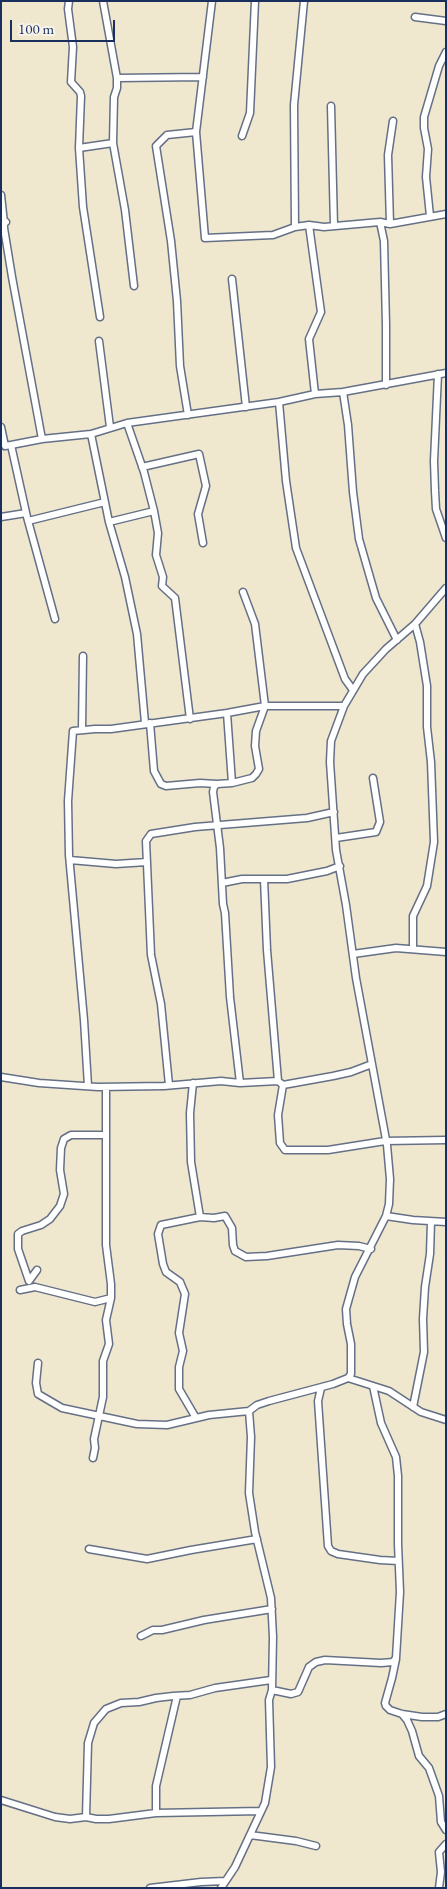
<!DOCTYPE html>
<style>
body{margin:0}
#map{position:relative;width:447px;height:1889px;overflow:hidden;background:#efe8cf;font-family:"EB Garamond",serif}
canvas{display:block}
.frame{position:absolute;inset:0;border:2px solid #1b2f5e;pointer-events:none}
.scale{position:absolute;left:10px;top:20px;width:105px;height:22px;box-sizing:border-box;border:2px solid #1b2f5e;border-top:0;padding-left:6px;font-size:15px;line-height:18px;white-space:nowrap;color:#1b2f5e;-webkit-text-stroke:4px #f7f3e8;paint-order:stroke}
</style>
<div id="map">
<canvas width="447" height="1889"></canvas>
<div class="frame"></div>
<div class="scale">100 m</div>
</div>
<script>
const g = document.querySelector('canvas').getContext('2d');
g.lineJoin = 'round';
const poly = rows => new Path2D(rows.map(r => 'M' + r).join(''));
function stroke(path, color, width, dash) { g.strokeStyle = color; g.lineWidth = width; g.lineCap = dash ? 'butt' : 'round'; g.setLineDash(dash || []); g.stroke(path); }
const street = poly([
 [69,1,68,9,73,47,71,82,80,92,81,96,79,148],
 [103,1,117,78],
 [415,17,446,21],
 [331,106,334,226],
 [196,132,205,238,273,235,295,227,309,225,324,227,380,222,390,224,446,214],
 [242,136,250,113,255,1],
 [1,195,4,223],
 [430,216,426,177,428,149,424,128,424,117,439,66,446,52],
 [6,222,4,223,4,228,12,277,42,439],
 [380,222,384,241,386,325,386,385],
 [390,224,388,155,393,121],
 [309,225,321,312,309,339,315,394],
 [295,227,294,105,304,1],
 [232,279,246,407],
 [134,286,125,210,113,143,114,97,117,88,117,78,203,77],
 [100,317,83,207,79,148,113,143],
 [99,341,110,427],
 [438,374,434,461,435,491,436,509,446,538],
 [343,392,348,425,353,492,359,539,376,598,397,640],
 [279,402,286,481,296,548,345,679,353,690],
 [188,415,180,366,177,301,171,241,156,146,167,135,196,132,212,1],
 [127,423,144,472,154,511,158,533,156,555,163,577,162,586,175,598,190,719],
 [1,427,5,446,11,445,42,439,91,434,127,423,279,402,315,394,343,392,446,373],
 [91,434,109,522,154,511],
 [11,445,27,517,55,619],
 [142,467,199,454,206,486,198,514,203,543],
 [1,517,26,513],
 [28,521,105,502],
 [109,522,125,577,137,634,145,723],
 [227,713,232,783,217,784,214,787,213,792,220,848,223,904,225,913,230,997,240,1083],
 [150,723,154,771,161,784,166,786,200,783,217,784],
 [82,729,83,656],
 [232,783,252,778,256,774,259,769,255,746,256,731,265,706,255,624,243,592],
 [336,838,376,832,380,822,373,778],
 [70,860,116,864,147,862],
 [264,879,267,950,278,1081],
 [222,883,242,879,287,879,327,871,340,866],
 [413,949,413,916,427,886,434,842,431,762,427,727,427,686,420,642,415,624],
 [353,954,396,948,446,952],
 [1,1077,39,1083,98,1087,164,1086,221,1081,240,1083,278,1081,283,1085,333,1076,351,1072,372,1064],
 [193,1083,190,1113,191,1162,200,1217,214,1218,225,1216,232,1228,233,1245,235,1251,246,1257,267,1256,338,1245,359,1246,371,1249],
 [169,1085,161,1004,151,955,146,841,151,834,195,827,307,818,334,812],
 [283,1085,278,1115,280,1143,285,1150,328,1150,385,1141,446,1140],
 [88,1086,84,1020,69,855,68,801,73,731,95,729,111,729,227,713,265,706,344,706],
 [386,1216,413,1220,446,1222],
 [37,1270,29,1281,18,1249,18,1234,22,1231,41,1225,50,1219,60,1206,64,1194,60,1170,61,1148,64,1139,71,1135,106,1135],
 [20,1290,35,1287,95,1302,111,1298],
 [38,1363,36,1383,38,1394,62,1408,137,1424,167,1425,209,1415,249,1411,257,1405,269,1401,333,1384,348,1378,351,1374,351,1344,347,1324,346,1309,355,1277,386,1216,389,1204,390,1179,387,1145,356,978,346,905,336,850,330,762,331,741,344,706,363,674,386,649,415,624,446,588],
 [348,1378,389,1391,421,1412,446,1420],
 [321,1388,318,1401,328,1546,331,1551,338,1554,380,1560,398,1561],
 [413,1407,424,1352,423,1319,425,1287,430,1254,431,1222],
 [196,1418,179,1389,179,1367,183,1351,179,1333,185,1294,180,1282,166,1272,163,1264,158,1234,161,1225,200,1217],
 [93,1458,95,1448,94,1439,103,1397,103,1361,109,1344,106,1320,111,1298,111,1284,106,1245,106,1087],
 [89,1549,147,1559,191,1550,257,1539],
 [141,1636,153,1630,162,1630,204,1620,272,1609],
 [396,1659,392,1678,385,1703,386,1706,390,1710,402,1714,422,1717,438,1717,446,1714],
 [272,1690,291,1694,298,1692,309,1667,316,1662,325,1660,381,1663,393,1662,396,1658,400,1592,398,1544,398,1476,396,1457,381,1423,373,1386],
 [177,1696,156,1786,156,1813,109,1819,96,1819,86,1817,88,1743,94,1723,106,1709,121,1703,139,1702,156,1698,173,1696,190,1695,215,1688,271,1680],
 [402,1714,407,1720,412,1731,419,1756,429,1768,439,1796,441,1822,446,1830],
 [1,1800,55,1817,70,1819,86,1817],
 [156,1813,261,1811],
 [250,1835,296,1841,316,1846],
 [150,1888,201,1882,225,1881],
 [221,1888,235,1867,265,1803,271,1767,269,1700,272,1690,273,1637,271,1598,255,1532,249,1493,251,1437,249,1411],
 [439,1888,441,1872,439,1852,446,1844]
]);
stroke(street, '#657086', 9);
stroke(street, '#fff', 6);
</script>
